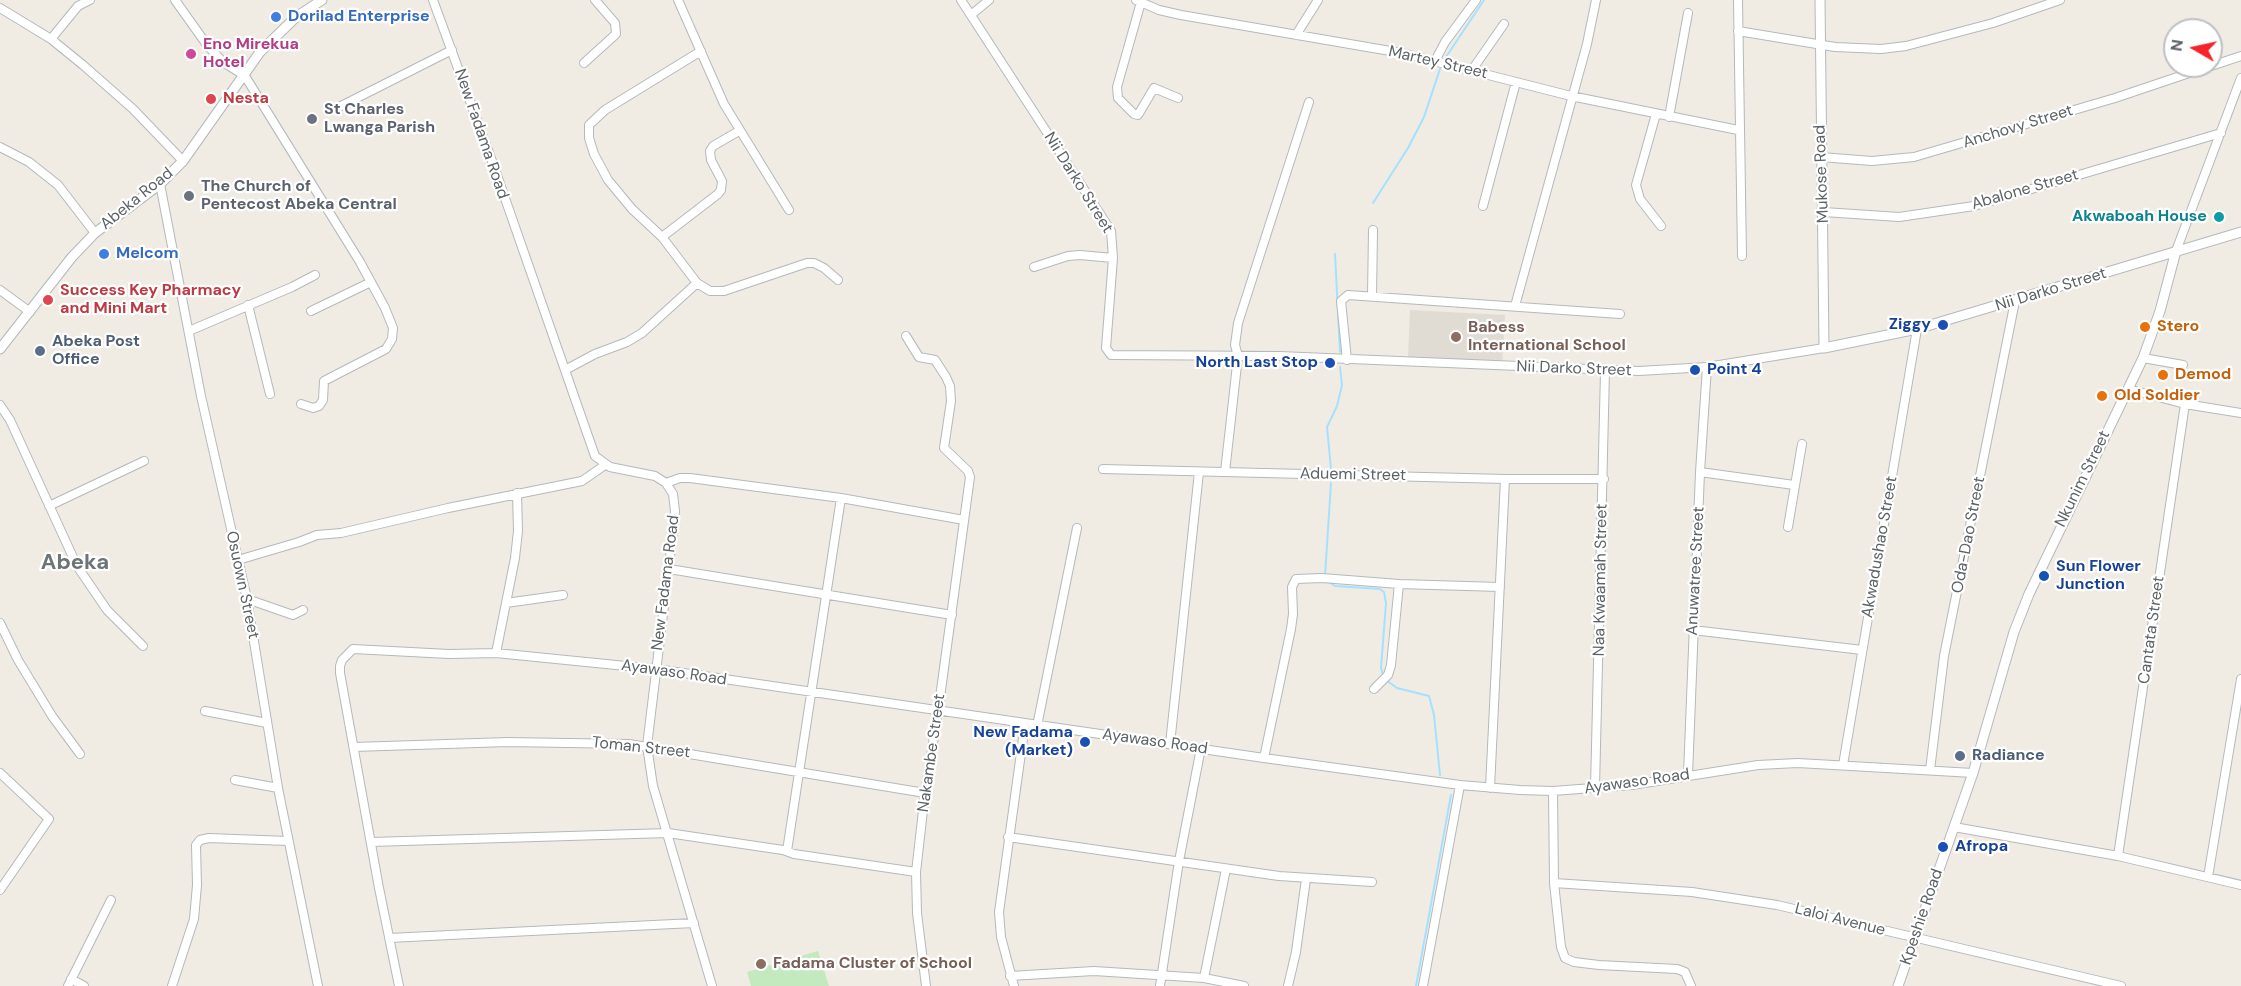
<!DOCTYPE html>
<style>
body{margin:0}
#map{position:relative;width:2241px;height:986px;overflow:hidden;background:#f0ece4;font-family:"DM Sans",sans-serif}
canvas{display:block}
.north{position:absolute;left:2163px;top:18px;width:60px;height:60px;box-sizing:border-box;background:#fff;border:2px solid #bec0c2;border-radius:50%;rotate:279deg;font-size:16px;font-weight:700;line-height:24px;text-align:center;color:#5c6266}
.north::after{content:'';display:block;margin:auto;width:21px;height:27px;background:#f62429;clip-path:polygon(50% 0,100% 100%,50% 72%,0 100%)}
</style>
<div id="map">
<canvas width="2241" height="986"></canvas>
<div class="north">N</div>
</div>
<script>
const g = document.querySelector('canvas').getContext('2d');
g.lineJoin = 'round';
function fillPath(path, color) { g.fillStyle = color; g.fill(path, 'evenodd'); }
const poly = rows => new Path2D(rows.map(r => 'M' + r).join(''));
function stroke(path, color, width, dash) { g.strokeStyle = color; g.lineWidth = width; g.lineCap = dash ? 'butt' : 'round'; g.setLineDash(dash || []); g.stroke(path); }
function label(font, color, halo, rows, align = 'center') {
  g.font = font + ' "DM Sans",sans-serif'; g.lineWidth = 4.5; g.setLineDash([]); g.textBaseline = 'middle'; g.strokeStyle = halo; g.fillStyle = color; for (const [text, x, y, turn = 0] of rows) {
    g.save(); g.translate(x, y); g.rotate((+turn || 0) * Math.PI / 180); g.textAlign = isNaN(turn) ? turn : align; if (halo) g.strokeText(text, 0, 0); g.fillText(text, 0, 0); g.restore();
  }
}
const education = poly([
 [1410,310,1505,315,1502,363,1408,359]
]);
const green = poly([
 [818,951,829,986,751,986,747,972]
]);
const stream = poly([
 [1446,57,1484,0],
 [1373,203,1408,148,1424,117,1440,69],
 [1335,254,1340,352],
 [1331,469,1327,427,1337,406,1342,385,1340,367],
 [1325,576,1331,483],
 [1327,581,1335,586,1380,589,1384,592,1386,603,1381,668,1383,675],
 [1386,680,1397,688,1429,696,1434,715,1440,775],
 [1416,986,1451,795]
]);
const minor = poly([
 [175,0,207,45,223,62,245,76,360,262,385,308,393,328,392,339,386,349,324,381,323,400,319,406,313,408,301,404],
 [433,0,492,161,595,456,610,467,655,476,666,483,673,494,675,511,673,532,647,746,653,786,712,986],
 [678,0,724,104,789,210],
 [961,0,1111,231,1113,258,1106,348,1111,355,1279,356,1639,371,1707,367,1824,348],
 [1136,0,1159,10,1181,15,1402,53,1571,96,1738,130],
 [1738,0,1742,256],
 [1141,2,1117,87,1118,98,1134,114,1138,115,1154,88,1178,98],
 [0,8,51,39,83,65,133,109,183,161],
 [971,15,989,0],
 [1738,31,1835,47,1881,49,1906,46,1993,23,2060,0],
 [1296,35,1318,0],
 [51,39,78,6,90,0],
 [701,51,605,110,589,125,589,138,594,154,608,180,632,209,662,237,697,283,710,291,724,291,807,263,814,263,824,268,838,280],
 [1435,61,1445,42,1476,0],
 [584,63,616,34,615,23,595,0],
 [2211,66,2241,56],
 [1472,70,1504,24],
 [337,108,452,50],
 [1656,114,1636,185,1640,199,1661,226],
 [1669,117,1688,13],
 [0,147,29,162,58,185,95,233],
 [1821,157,1872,161,1914,157,2115,98,2210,66],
 [160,184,201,396,247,599,278,788,318,986],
 [1483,206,1516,82],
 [1824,212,1899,217,1974,206,2221,133],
 [662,237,718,194,721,190,722,181,711,160,710,151,713,146,739,131],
 [2176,251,2241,78],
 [1034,267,1068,256,1080,255,1113,258],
 [0,290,30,312],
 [1372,296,1373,230],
 [248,305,270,394],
 [1515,306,1587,44,1596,0],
 [311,311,371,282],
 [189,331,292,287,315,275],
 [906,336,919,357,935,360,946,377,950,386,951,401,944,448,968,471,970,477,938,712,925,793,916,872,917,913,926,986],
 [2143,358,2183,365],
 [1347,360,1341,301,1348,295,1620,314],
 [565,370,595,354,627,342,642,333,697,283],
 [2128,389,2185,404,2241,413],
 [0,405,10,420,77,566,107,610,143,646],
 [1103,469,1505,479,1604,479],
 [1225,472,1238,356,1235,345,1238,323,1309,102],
 [1700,472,1794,485],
 [666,483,680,478,690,478,841,498,964,520],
 [49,506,144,461],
 [1788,527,1802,444],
 [238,560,299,542,317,535,341,533,448,508,582,481,605,465],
 [669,569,952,615],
 [247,599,293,615,303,610],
 [506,603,563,595],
 [0,623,18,660,52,716,80,754],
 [1693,630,1862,650],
 [496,653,515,558,518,531,517,493],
 [1374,689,1388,675,1391,665,1399,584],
 [205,711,267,723],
 [1037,726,1077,528],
 [1170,744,1199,472],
 [354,747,508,742,629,744,925,793],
 [1264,758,1291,629,1293,614,1292,587,1296,579,1322,578,1399,584,1500,587],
 [1843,765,1917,329],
 [1930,770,1944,656,2015,301],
 [0,773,49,819,0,890],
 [1688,775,1700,472,1707,367],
 [235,780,278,788],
 [1490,788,1505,479],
 [1595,788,1605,371],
 [1553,791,1554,883,1561,947,1565,958,1574,962,1599,965,1677,969,1685,972,1691,986],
 [1954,827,2118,856,2241,885],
 [1008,837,1279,876,1372,882],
 [371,842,668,833,783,850,794,854,916,872],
 [787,851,841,498],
 [2118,856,2185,404],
 [2208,877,2241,679],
 [1554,883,1692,892,1777,905,2121,986],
 [389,938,694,923],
 [1010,976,1094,971,1204,978,1244,986],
 [1204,978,1226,869],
 [71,979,84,986],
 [68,986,111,900],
 [172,986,194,919,197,885,196,845,200,840,209,838,288,841],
 [399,986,379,888,340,673,340,666,342,660,353,649,449,654,496,653,656,669,1264,758,1460,785,1520,790,1553,791,1632,785,1758,765,1798,763,1973,773],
 [1014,986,1001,937,999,912,1025,724],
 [1160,986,1179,861,1201,748],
 [1288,986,1296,952,1306,879],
 [1423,986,1460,785]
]);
const tertiary = poly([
 [1820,0,1824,348,1917,329,2241,232],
 [0,349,72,257,95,233,160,184,183,161,260,52,296,17,322,0],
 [1898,986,1973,773,2014,632,2029,594,2143,358,2160,311,2176,251]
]);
const markers = [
 [276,17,6,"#3f7fe0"],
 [191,54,6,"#d1479c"],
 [211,99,6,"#e0444e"],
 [312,119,6,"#6b7280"],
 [189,196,6,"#6b7280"],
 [2219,217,6,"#0f9aa8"],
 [104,254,6,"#3f7fe0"],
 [48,300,6,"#e0444e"],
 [1943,325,6,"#1a4fb4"],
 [2145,327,6,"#e8710a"],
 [1456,337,6,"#8d6e63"],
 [40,351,6,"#5c6f8a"],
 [1330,363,6,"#1a4fb4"],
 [1695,370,6,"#1a4fb4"],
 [2163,375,6,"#e8710a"],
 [2102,396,6,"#e8710a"],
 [2044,576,6,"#1a4fb4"],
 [1085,742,6,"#1a4fb4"],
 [1960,756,6,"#5c6f8a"],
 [1943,847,6,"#1a4fb4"],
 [761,964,6,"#8d6e63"]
];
const shopNames = [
 ["Dorilad Enterprise",288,17],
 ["Melcom",116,254]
];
const hotelNames = [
 ["Eno Mirekua",203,45],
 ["Hotel",203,63]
];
const streetNames = [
 ["Martey Street",1438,63,13],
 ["Anchovy Street",2018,127,-17],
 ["New Fadama Road",481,134,71],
 ["Mukose Road",1822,174,-92],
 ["Nii Darko Street",1078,183,58],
 ["Abalone Street",2025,190,-16],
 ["Abeka Road",137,199,-39],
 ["Nii Darko Street",2051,290,-17],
 ["Nii Darko Street",1574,369,2],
 ["Aduemi Street",1353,475,1],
 ["Nkunim Street",2083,479,-64],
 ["Oda-Dao Street",1969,535,-79],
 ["Akwadushao Street",1880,547,-80],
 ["Anuwatree Street",1696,571,-87],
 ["Naa Kwaamah Street",1601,580,-89],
 ["New Fadama Road",666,583,-83],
 ["Osuown Street",242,585,78],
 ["Cantata Street",2152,630,-82],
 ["Ayawaso Road",674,673,8],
 ["Ayawaso Road",1155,742,8],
 ["Toman Street",641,748,6],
 ["Nakambe Street",932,753,-82],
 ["Ayawaso Road",1637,782,-8],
 ["Kpeshie Road",1922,917,-71],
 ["Laloi Avenue",1840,920,14]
];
const healthNames = [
 ["Nesta",223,99],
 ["Success Key Pharmacy",60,291],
 ["and Mini Mart",60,309]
];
const worshipNames = [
 ["St Charles",324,110],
 ["Lwanga Parish",324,128],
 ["The Church of",201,187],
 ["Pentecost Abeka Central",201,205]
];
const cultureNames = [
 ["Akwaboah House",2207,217]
];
const transitNames = [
 ["Ziggy",1931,325],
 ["North Last Stop",1318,363],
 ["Point 4",1707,370,"left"],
 ["Sun Flower",2056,567,"left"],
 ["Junction",2056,585,"left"],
 ["New Fadama",1073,733],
 ["(Market)",1073,751],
 ["Afropa",1955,847,"left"]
];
const foodNames = [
 ["Stero",2157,327],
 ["Demod",2175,375],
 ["Old Soldier",2114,396]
];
const educationNames = [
 ["Babess",1468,328],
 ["International School",1468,346],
 ["Fadama Cluster of School",773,964]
];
const serviceNames = [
 ["Abeka Post",52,342],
 ["Office",52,360],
 ["Radiance",1972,756]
];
const districtNames = [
 ["Abeka",75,563]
];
fillPath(education, '#e0dbd3');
fillPath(green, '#c3e9bf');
stroke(stream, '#a5e1ff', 2);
stroke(minor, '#b5b8bc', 10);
stroke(tertiary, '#b5b8bc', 11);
stroke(minor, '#fff', 8);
stroke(tertiary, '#fff', 9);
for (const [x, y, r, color] of markers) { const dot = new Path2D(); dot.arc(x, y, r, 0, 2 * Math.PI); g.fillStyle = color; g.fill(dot); stroke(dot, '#fff', 2); }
label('bold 16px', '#366cbe', '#fff', shopNames, 'left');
label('bold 16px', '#b23c85', '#fff', hotelNames, 'left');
label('16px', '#5c6266', '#fff', streetNames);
label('bold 16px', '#be3a42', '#fff', healthNames, 'left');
label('bold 16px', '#5b616d', '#fff', worshipNames, 'left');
label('bold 16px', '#0d838f', '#fff', cultureNames, 'right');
label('bold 16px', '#164399', '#fff', transitNames, 'right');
label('bold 16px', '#c56008', '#fff', foodNames, 'left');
label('bold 16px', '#785e54', '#fff', educationNames, 'left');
label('bold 16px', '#4e5e75', '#fff', serviceNames, 'left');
label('bold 22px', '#6d7478', '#fff', districtNames);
</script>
